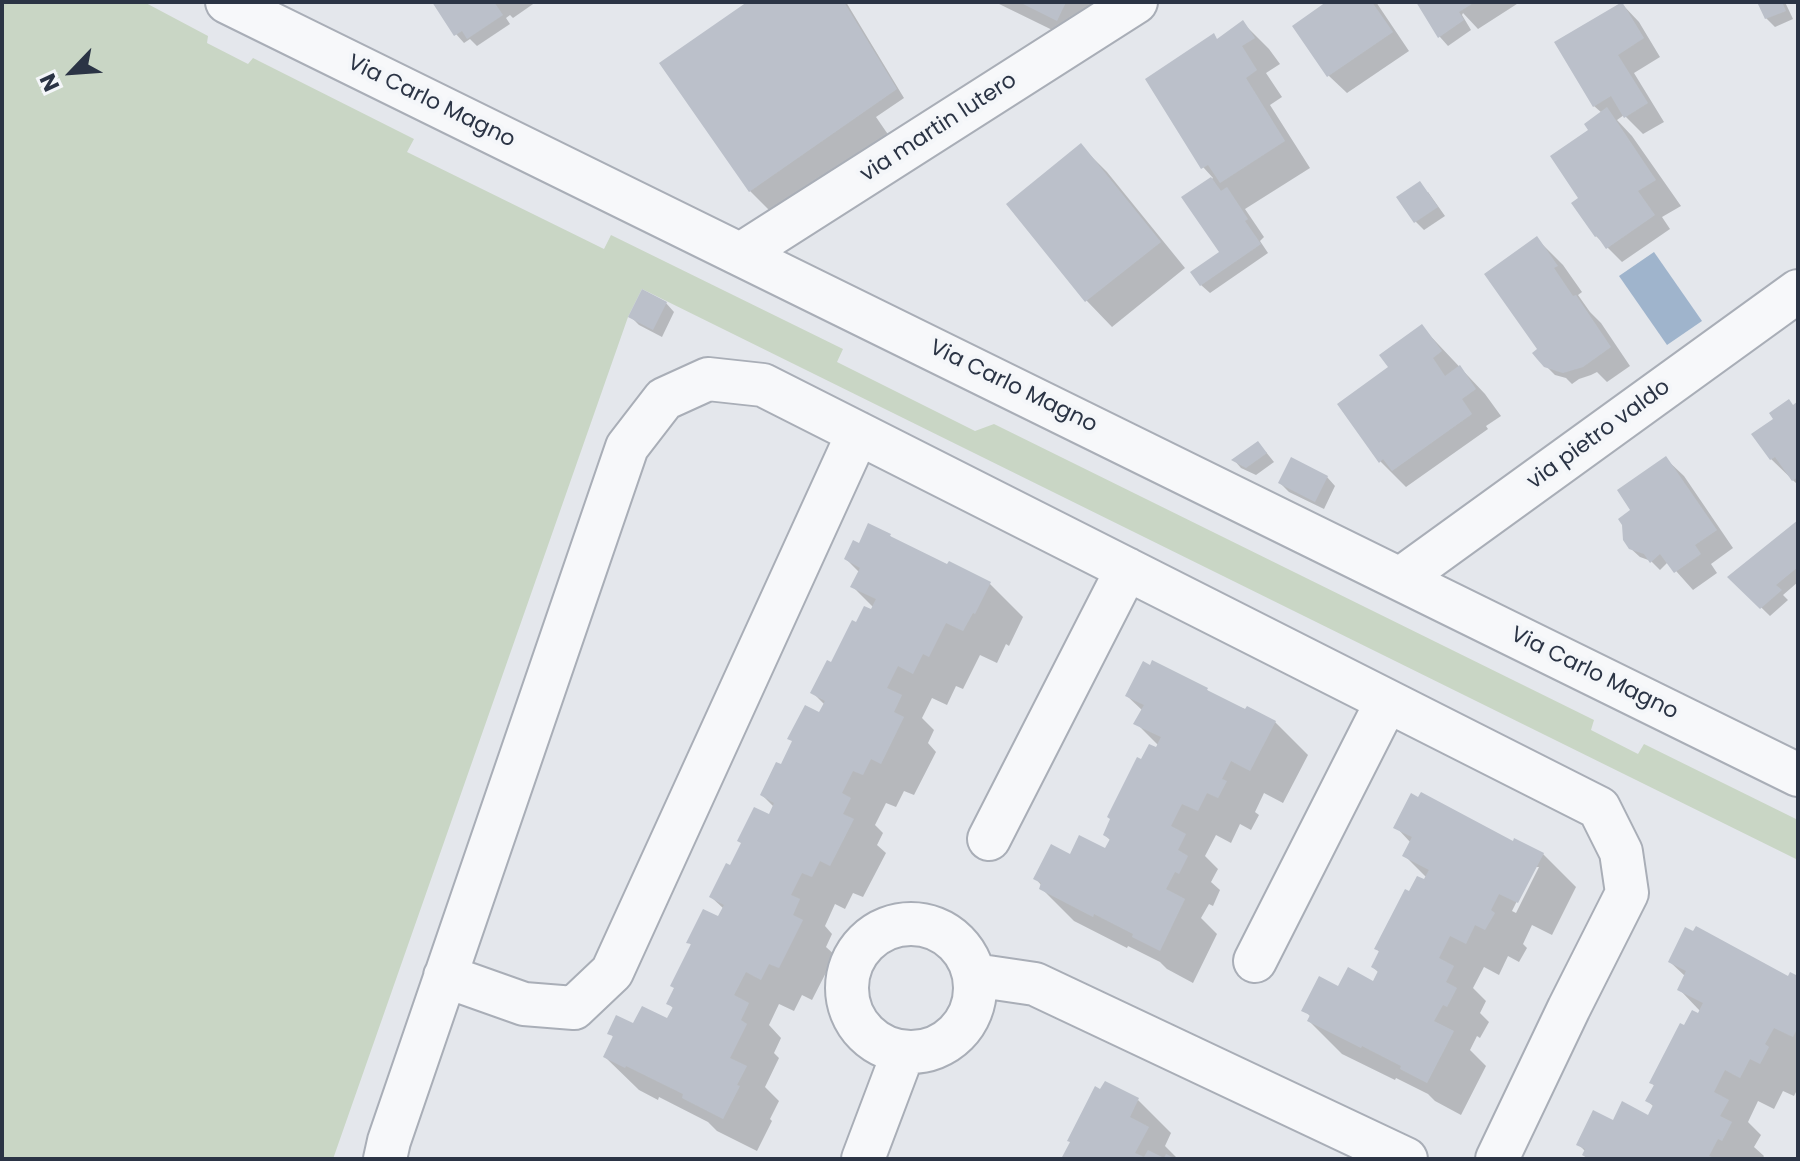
<!DOCTYPE html>
<style>
body{margin:0}
#map{position:relative;width:1800px;height:1161px;overflow:hidden;background:#e4e7ec;font-family:Poppins,sans-serif}
canvas{display:block}
.frame{position:absolute;inset:0;border:4px solid #2b3445;pointer-events:none}
.north{position:absolute;left:32px;top:32px;width:80px;height:80px;-webkit-text-stroke:6px #f4f6f9;paint-order:stroke;rotate:245deg;font-size:22px;font-weight:700;line-height:32px;text-align:center;color:#2b3445}
.north::after{content:'';display:block;margin:auto;width:28px;height:36px;background:#2b3445;clip-path:polygon(50% 0,100% 100%,50% 72%,0 100%)}
</style>
<div id="map">
<canvas width="1800" height="1161"></canvas>
<div class="frame"></div>
<div class="north">N</div>
</div>
<script>
const g = document.querySelector('canvas').getContext('2d');
g.lineJoin = 'round';
function fillPath(path, color) { g.fillStyle = color; g.fill(path, 'evenodd'); }
const poly = rows => new Path2D(rows.map(r => 'M' + r).join(''));
function stroke(path, color, width, dash) { g.strokeStyle = color; g.lineWidth = width; g.lineCap = dash ? 'butt' : 'round'; g.setLineDash(dash || []); g.stroke(path); }
function label(font, color, halo, rows, align = 'center') {
  g.font = font + ' Poppins,sans-serif'; g.lineWidth = 8; g.setLineDash([]); g.textBaseline = 'middle'; g.strokeStyle = halo; g.fillStyle = color; for (const [text, x, y, turn = 0] of rows) {
    g.save(); g.translate(x, y); g.rotate((+turn || 0) * Math.PI / 180); g.textAlign = isNaN(turn) ? turn : align; if (halo) g.strokeText(text, 0, 0); g.fillText(text, 0, 0); g.restore();
  }
}
const green = poly([
 [2,2,144,2,208,36,207,43,248,64,253,58,414,139,407,152,604,249,611,235,843,349,837,362,975,431,994,424,1594,720,1591,730,1638,754,1644,744,1798,820,1798,860,642,289,628,317,333,1159,2,1159]
]);
const water = poly([
 [1654,252,1702,321,1667,345,1619,276]
]);
const shadow = poly([
 [434,2,536,2,513,18,510,15,506,18,510,24,477,46,470,39,464,43,456,34],
 [751,2,846,2,904,98,876,117,896,146,783,224,750,191],
 [995,2,1104,2,1083,45],
 [1330,2,1376,2,1409,51,1347,93,1329,76,1294,26],
 [1419,2,1520,2,1478,29,1463,13,1462,15,1471,30,1448,46,1440,37],
 [1759,2,1785,2,1793,19,1775,27,1766,18],
 [1622,4,1639,22,1660,57,1634,73,1664,122,1643,134,1624,115,1617,120,1632,136,1681,206,1662,217,1670,229,1622,262,1596,236,1581,198,1591,130,1602,113,1594,106],
 [1243,23,1269,49,1280,64,1266,73,1282,97,1270,105,1310,168,1245,209,1264,237,1260,241,1268,253,1210,293,1201,285,1222,252,1184,198,1213,178,1203,167,1218,40],
 [1081,146,1107,172,1185,268,1112,327,1087,301,1009,204],
 [1428,192,1445,216,1424,230,1416,222,1399,198],
 [1537,239,1563,265,1582,292,1578,295,1590,312,1601,323,1630,366,1607,382,1597,372,1591,375,1579,379,1572,384,1566,378,1555,375,1546,366,1540,350],
 [666,303,674,312,662,337,639,325,630,316],
 [1422,327,1485,394,1501,416,1486,426,1488,429,1406,487,1380,461,1391,368],
 [1798,404,1798,485,1771,459,1794,407],
 [1266,452,1274,462,1256,475,1241,468,1234,460],
 [1666,459,1684,476,1733,548,1711,564,1717,573,1693,590,1668,562,1660,570,1651,561,1640,557,1630,548,1630,513],
 [1327,477,1335,486,1324,509,1289,492,1280,483],
 [1798,523,1798,582,1783,595,1788,600,1770,616,1730,577],
 [890,536,895,541,990,584,1023,617,1009,646,1006,644,997,663,980,655,963,689,956,686,947,705,932,698,922,718,934,730,928,743,936,752,914,795,904,791,896,807,886,803,875,825,883,833,877,845,886,853,863,897,853,893,845,909,835,904,825,926,832,934,826,947,835,955,812,1000,802,995,794,1011,779,1004,769,1025,781,1038,774,1053,779,1058,765,1087,779,1101,770,1119,772,1121,757,1151,717,1131,708,1122,659,1097,658,1100,639,1090,605,1057,614,1038,610,1033,634,1026,668,1021,674,1009,668,1003,692,946,689,942,719,919,724,909,711,897,770,817,774,807,762,795,820,715,825,705,813,693,857,625,872,612,874,608,853,587,860,573,846,559,860,546],
 [1207,690,1212,695,1275,722,1308,755,1283,803,1264,793,1255,812,1259,815,1251,830,1240,824,1231,843,1216,835,1205,856,1218,869,1211,882,1220,890,1213,906,1209,904,1201,918,1217,934,1193,983,1167,969,1160,962,1128,946,1127,948,1074,921,1041,888,1042,886,1035,878,1071,856,1106,851,1111,841,1105,835,1142,762,1157,750,1159,746,1136,723,1143,711,1127,696],
 [1396,827,1514,844,1543,854,1576,887,1552,935,1532,925,1523,944,1527,948,1519,962,1508,956,1499,975,1484,967,1473,988,1486,1001,1480,1013,1489,1022,1480,1038,1477,1036,1470,1050,1486,1066,1461,1115,1435,1101,1428,1094,1396,1078,1395,1080,1342,1054,1309,1021,1311,1017,1304,1010,1339,988,1374,983,1379,973,1373,967,1380,953,1377,949,1410,894,1425,882,1427,878,1404,855,1411,843],
 [1534,867,1539,867,1516,913,1512,911],
 [1670,962,1798,978,1798,1088,1794,1096,1783,1091,1774,1109,1758,1101,1748,1122,1761,1135,1754,1147,1764,1156,1762,1159,1588,1159,1584,1155,1586,1152,1578,1144,1614,1122,1649,1117,1654,1107,1648,1101,1655,1087,1652,1083,1685,1028,1699,1016,1701,1012,1679,989,1686,977],
 [1138,1100,1171,1133,1165,1146,1178,1159,1063,1159]
]);
const building = poly([
 [432,2,494,2,503,15,467,39,462,31,454,36],
 [747,2,844,2,897,89,749,192,659,63],
 [1019,2,1066,2,1057,21],
 [1326,2,1372,2,1393,32,1327,77,1292,26],
 [1416,2,1475,2,1459,12,1464,20,1438,38],
 [1622,2,1644,38,1618,55,1648,103,1624,118,1611,96,1593,107,1554,42],
 [1757,2,1782,2,1786,11,1765,19],
 [1243,20,1255,38,1242,46,1257,70,1246,78,1285,141,1220,183,1208,165,1201,169,1145,79,1214,33,1217,39],
 [1607,107,1656,180,1638,191,1655,215,1606,249,1597,236,1595,237,1571,203,1578,198,1550,156,1588,130,1584,124],
 [1081,143,1161,242,1085,302,1006,204],
 [1211,177,1221,191,1227,187,1248,219,1245,221,1261,244,1200,286,1190,272,1219,252,1181,197],
 [1420,181,1438,207,1414,223,1396,197],
 [1537,236,1558,266,1554,268,1573,296,1576,295,1611,347,1583,367,1563,373,1544,367,1537,359,1532,353,1537,349,1484,274],
 [642,289,667,302,653,330,628,317],
 [1422,324,1442,351,1433,358,1445,376,1460,365,1476,389,1462,399,1472,414,1392,471,1383,459,1379,463,1337,404,1388,367,1379,355],
 [1789,399,1793,405,1798,401,1798,477,1792,481,1775,457,1770,460,1751,434,1773,419,1769,413],
 [1258,441,1267,453,1246,468,1231,460],
 [1666,456,1717,530,1695,545,1701,554,1674,573,1660,554,1650,563,1644,554,1629,549,1623,540,1622,525,1618,519,1630,510,1617,490],
 [1291,457,1328,476,1315,502,1278,483],
 [1798,520,1798,567,1776,585,1782,590,1760,609,1727,577],
 [868,523,891,534,890,536,947,564,949,561,991,582,975,614,973,613,963,631,946,623,929,657,923,654,913,674,898,666,887,688,902,695,894,712,904,717,881,764,871,759,863,775,853,771,842,793,851,798,843,814,854,819,830,866,820,861,812,877,802,873,791,895,800,899,793,915,803,920,779,968,769,964,761,980,746,972,734,995,749,1003,741,1020,747,1024,730,1058,747,1066,737,1085,740,1086,723,1119,682,1098,683,1094,626,1066,625,1068,603,1057,613,1036,607,1034,616,1015,633,1023,642,1006,667,1018,673,1007,666,1004,674,988,670,986,691,944,686,943,703,909,718,916,724,905,709,897,726,863,730,865,741,843,737,841,754,807,769,814,774,803,760,795,776,762,781,764,792,741,787,739,805,705,819,712,825,701,810,693,827,660,831,662,852,620,856,622,864,606,871,609,876,599,850,587,860,568,844,559,853,540,859,543],
 [1152,660,1208,688,1207,690,1245,709,1247,706,1276,721,1250,771,1231,761,1222,779,1227,781,1218,798,1207,793,1198,811,1182,804,1171,826,1186,834,1178,850,1188,856,1179,874,1175,872,1166,889,1185,899,1160,951,1132,937,1133,934,1094,914,1093,917,1039,889,1041,883,1033,879,1051,844,1070,854,1079,835,1105,848,1110,839,1103,835,1110,819,1107,817,1137,757,1141,759,1149,744,1156,747,1161,737,1133,724,1144,705,1125,696,1143,661,1150,665],
 [1421,792,1513,841,1514,838,1544,853,1518,903,1499,894,1491,910,1495,913,1485,930,1475,925,1466,944,1450,936,1439,958,1454,966,1446,982,1457,988,1447,1007,1443,1005,1434,1021,1454,1031,1427,1083,1400,1069,1401,1066,1362,1046,1361,1048,1307,1021,1310,1015,1301,1011,1319,976,1338,986,1348,967,1373,981,1378,971,1371,967,1379,951,1374,949,1405,889,1409,891,1417,876,1424,879,1429,870,1402,856,1412,837,1393,828,1411,793,1418,797],
 [1696,926,1788,976,1790,972,1798,976,1798,1027,1793,1037,1774,1028,1765,1044,1769,1047,1760,1064,1750,1059,1740,1078,1725,1070,1714,1092,1729,1100,1720,1116,1732,1122,1722,1141,1718,1139,1709,1156,1716,1159,1589,1159,1582,1155,1585,1149,1576,1145,1593,1110,1613,1120,1622,1101,1648,1115,1653,1105,1645,1101,1654,1085,1649,1083,1680,1023,1684,1025,1692,1010,1698,1013,1703,1003,1677,990,1686,971,1668,962,1685,927,1693,931],
 [1105,1081,1139,1098,1130,1117,1149,1127,1135,1153,1144,1157,1148,1150,1164,1158,1166,1154,1176,1159,1061,1159,1070,1142,1067,1141,1095,1086,1100,1089]
]);
const minor = poly([
 [227,2,1798,775],
 [741,254,1136,2],
 [1400,579,1798,291],
 [989,839,1127,569],
 '847 988a64 64 0 1 1 128 0a64 64 0 1 1-128 0Z',
 [1255,961,1387,701],
 [974,975,1035,984,1406,1159],
 [445,976,524,1004,574,1008,612,972,858,433],
 [385,1159,389,1141,627,447,664,399,708,379,763,385,1599,808,1621,852,1627,893,1569,1008,1497,1159],
 [863,1159,903,1053]
]);
const streetNames = [
 ["Via Carlo Magno",431,102,26],
 ["via martin lutero",939,128,-33],
 ["Via Carlo Magno",1013,387,26],
 ["via pietro valdo",1599,435,-36],
 ["Via Carlo Magno",1594,674,26]
];
fillPath(green, '#c9d6c5');
fillPath(water, '#9fb4cc');
fillPath(shadow, '#0003');
fillPath(building, '#bbc0ca');
stroke(minor, '#a9aeb7', 46);
stroke(minor, '#f7f8fa', 42);
label('22px', '#2b3445', '#f4f6f9', streetNames);
</script>
